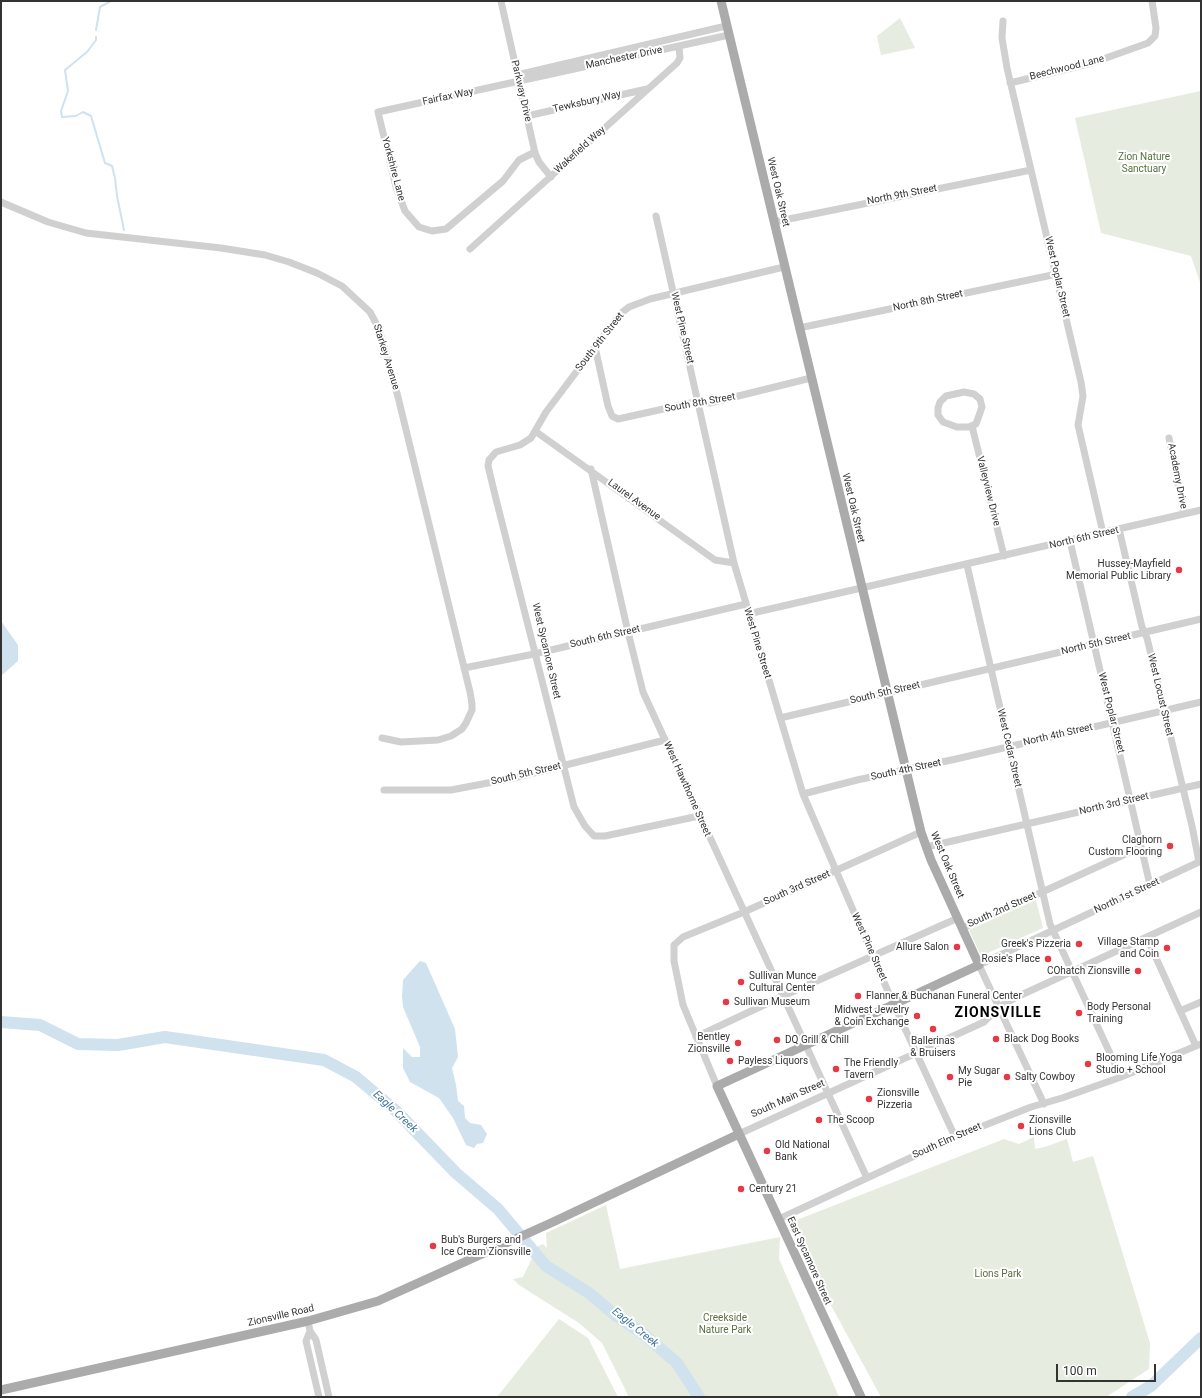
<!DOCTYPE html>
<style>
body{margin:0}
#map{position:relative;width:1202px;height:1398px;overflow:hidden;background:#fff;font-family:Roboto,sans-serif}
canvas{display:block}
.frame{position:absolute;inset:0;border:2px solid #333;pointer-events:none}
.scale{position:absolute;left:1056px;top:1364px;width:100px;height:18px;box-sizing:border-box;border:2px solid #333;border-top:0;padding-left:5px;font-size:12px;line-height:14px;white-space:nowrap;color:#333;-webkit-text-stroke:3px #fff;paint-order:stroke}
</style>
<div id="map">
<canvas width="1202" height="1398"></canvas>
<div class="frame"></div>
<div class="scale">100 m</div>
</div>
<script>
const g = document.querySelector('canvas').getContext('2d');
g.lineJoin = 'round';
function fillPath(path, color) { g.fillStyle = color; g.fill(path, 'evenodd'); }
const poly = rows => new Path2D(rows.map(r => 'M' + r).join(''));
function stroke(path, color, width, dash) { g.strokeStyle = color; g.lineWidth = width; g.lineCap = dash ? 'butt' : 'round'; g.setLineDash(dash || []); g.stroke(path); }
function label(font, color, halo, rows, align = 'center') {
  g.font = font + ' Roboto,sans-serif'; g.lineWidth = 4; g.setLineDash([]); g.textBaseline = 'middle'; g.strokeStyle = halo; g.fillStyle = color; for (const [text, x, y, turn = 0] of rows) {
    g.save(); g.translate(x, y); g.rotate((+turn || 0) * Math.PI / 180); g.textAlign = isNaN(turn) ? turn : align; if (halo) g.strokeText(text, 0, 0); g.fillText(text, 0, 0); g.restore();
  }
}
const green = poly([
 [900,18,915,48,881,55,877,36],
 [1201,91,1201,285,1191,256,1101,233,1075,118],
 [1036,900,1043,928,981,956,969,930],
 [1034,1137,1035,1149,1045,1147,1067,1139,1073,1162,1093,1156,1150,1343,1149,1369,1106,1397,881,1397,809,1265,789,1223,1004,1139,1019,1144],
 [606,1205,620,1269,780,1237,779,1259,839,1397,629,1397,602,1343,579,1323,519,1285,513,1279,523,1277,538,1246,543,1244,547,1248,546,1233],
 [559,1319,588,1338,618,1397,497,1397]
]);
const water = poly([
 [1,621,18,645,18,661,1,676],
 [420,961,426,963,455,1029,458,1057,452,1068,456,1085,458,1101,464,1106,465,1118,470,1123,481,1125,487,1134,483,1143,477,1144,474,1148,466,1145,453,1118,439,1098,410,1082,403,1068,403,1048,412,1057,420,1057,420,1047,403,1007,402,996,403,980]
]);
const stream = poly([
 [96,30,100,7,111,1],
 [96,37,96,40,87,52,65,70,68,91,61,111,62,117,76,116,83,112,91,116,105,163,112,166,115,178,117,196,124,230]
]);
const river = poly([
 [1,1022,40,1025,78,1044,118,1045,165,1037,324,1060,356,1077,395,1110,456,1173,498,1209,546,1266,589,1293,615,1315,641,1332,677,1363,699,1397],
 [1132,1397,1151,1386,1201,1338]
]);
const minor = poly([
 [501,1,535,153,539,162,551,177],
 [1003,21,1002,38,1007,68,1081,382,1083,396,1078,425,1103,533],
 [517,75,726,26],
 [1010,83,1092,63,1148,43,1155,36,1156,28,1152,1],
 [527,116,647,89],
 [535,152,519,160,503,181,446,229,432,231,419,227,405,211,396,187,378,112,729,35],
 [1,202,48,222,86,233,221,248,265,255,289,262,317,273,342,286,370,312,378,327,382,339,398,397,470,692,472,704,472,710,466,723,462,729,451,736,438,740,401,742,382,738],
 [656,216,734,563,803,794,890,996,955,1137],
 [774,222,1031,170],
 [470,249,677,63,680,58,679,46],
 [799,328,1057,274],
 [595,347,608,406,612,416,618,419,695,402,710,403,811,378],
 [964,392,974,394,980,399,982,407,976,424,969,427,957,427,943,422,938,415,938,408,940,402,946,396,964,392],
 [972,426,1004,556],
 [535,431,715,560,734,563],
 [1169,438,1184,514],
 [591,469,628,632,643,692,867,1178],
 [1119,529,1142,627,1147,638,1192,826,1199,862],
 [1070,541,1150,885],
 [967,565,1050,924,1121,1077],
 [748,614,1201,510],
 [464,668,534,654,746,604],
 [780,718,1201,619],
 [384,790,451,790,514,778,665,740],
 [803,794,857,780,956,759,1201,702],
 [699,816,605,836,594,836,585,826,574,807,496,499,488,466,489,460,496,452,520,445,531,438,546,412,620,314,629,307,650,299,784,267],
 [926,847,1201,784],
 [963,928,1141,847],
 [1147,938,1196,1046],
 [1180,1011,1201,1002],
 [696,1037,783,996,958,918],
 [717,1086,683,1005,674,961,674,945,683,937,744,912,921,832],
 [1044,1104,979,965,1201,861],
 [739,1134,984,1022,999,1007,1019,996,1201,912],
 [779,1219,955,1137,1031,1107,1062,1098,1121,1077,1201,1044],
 [308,1321,310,1331,316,1340,329,1397],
 [310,1331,306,1341,319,1397]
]);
const major = poly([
 [721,1,921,832,931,860,979,965,717,1086,861,1397],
 [1,1390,308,1321,378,1301,553,1222,739,1134]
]);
const markers = [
 [1179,570,4,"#e63946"],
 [1170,846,4,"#e63946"],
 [1079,944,4,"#e63946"],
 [957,947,4,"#e63946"],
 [1167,948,4,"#e63946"],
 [1048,959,4,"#e63946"],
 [1138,971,4,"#e63946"],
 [741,982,4,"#e63946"],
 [858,996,4,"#e63946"],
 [726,1002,4,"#e63946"],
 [1079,1013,4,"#e63946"],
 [917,1016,4,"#e63946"],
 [933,1029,4,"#e63946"],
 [996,1039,4,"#e63946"],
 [777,1040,4,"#e63946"],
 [738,1043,4,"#e63946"],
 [730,1061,4,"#e63946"],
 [1088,1064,4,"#e63946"],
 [836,1069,4,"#e63946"],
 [950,1077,4,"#e63946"],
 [1007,1077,4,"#e63946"],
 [869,1099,4,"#e63946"],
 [819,1120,4,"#e63946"],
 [1021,1126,4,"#e63946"],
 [767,1151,4,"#e63946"],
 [741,1189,4,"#e63946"],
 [433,1246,4,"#e63946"]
];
const streetNames = [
 ["Manchester Drive",624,58,-12],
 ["Beechwood Lane",1067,68,-14],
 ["Parkway Drive",521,91,77],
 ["Fairfax Way",448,97,-12],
 ["Tewksbury Way",587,102,-13],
 ["Wakefield Way",580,150,-42],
 ["Yorkshire Lane",393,169,75],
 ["West Oak Street",778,192,77],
 ["North 9th Street",902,195,-11],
 ["West Poplar Street",1057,277,77],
 ["North 8th Street",928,301,-12],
 ["West Pine Street",682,328,77],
 ["South 9th Street",600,342,-52],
 ["Starkey Avenue",386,357,73],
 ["South 8th Street",700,403,-10],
 ["Academy Drive",1177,476,79],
 ["Valleyview Drive",988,491,76],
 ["Laurel Avenue",634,500,36],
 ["West Oak Street",853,508,77],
 ["North 6th Street",1084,538,-13],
 ["South 6th Street",605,637,-13],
 ["West Pine Street",757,643,73],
 ["North 5th Street",1096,644,-13],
 ["West Sycamore Street",546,651,77],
 ["South 5th Street",885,693,-13],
 ["West Locust Street",1160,695,77],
 ["West Poplar Street",1111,713,76],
 ["North 4th Street",1058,735,-13],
 ["West Cedar Street",1009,748,77],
 ["South 4th Street",906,770,-12],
 ["South 5th Street",526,774,-13],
 ["West Hawthorne Street",687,789,66],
 ["North 3rd Street",1114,804,-13],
 ["West Oak Street",947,865,67],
 ["South 3rd Street",797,888,-24],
 ["North 1st Street",1127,896,-25],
 ["South 2nd Street",1002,910,-24],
 ["West Pine Street",869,947,66],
 ["South Main Street",788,1099,-24],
 ["South Elm Street",947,1141,-24],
 ["East Sycamore Street",809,1261,66],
 ["Zionsville Road",281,1316,-13]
];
const parkNames = [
 ["Zion Nature",1144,157],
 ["Sanctuary",1144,169],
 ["Lions Park",998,1274],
 ["Creekside",725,1318],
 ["Nature Park",725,1330]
];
const poiNames = [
 ["Hussey-Mayfield",1171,564,"right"],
 ["Memorial Public Library",1171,576,"right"],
 ["Claghorn",1162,840,"right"],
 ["Custom Flooring",1162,852,"right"],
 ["Village Stamp",1159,942,"right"],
 ["and Coin",1159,954,"right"],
 ["Greek's Pizzeria",1071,944,"right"],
 ["Allure Salon",949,947,"right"],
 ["Rosie's Place",1040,959,"right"],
 ["COhatch Zionsville",1130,971,"right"],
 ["Sullivan Munce",749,976],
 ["Cultural Center",749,988],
 ["Flanner & Buchanan Funeral Center",866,996],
 ["Sullivan Museum",734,1002],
 ["Body Personal",1087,1007],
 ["Training",1087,1019],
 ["Midwest Jewelry",909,1010,"right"],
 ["& Coin Exchange",909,1022,"right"],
 ["Bentley",730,1037,"right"],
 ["Zionsville",730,1049,"right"],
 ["Black Dog Books",1004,1039],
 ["DQ Grill & Chill",785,1040],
 ["Ballerinas",933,1041,"center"],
 ["& Bruisers",933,1053,"center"],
 ["Blooming Life Yoga",1096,1058],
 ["Studio + School",1096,1070],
 ["Payless Liquors",738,1061],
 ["The Friendly",844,1063],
 ["Tavern",844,1075],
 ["My Sugar",958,1071],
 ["Pie",958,1083],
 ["Salty Cowboy",1015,1077],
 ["Zionsville",877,1093],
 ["Pizzeria",877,1105],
 ["The Scoop",827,1120],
 ["Zionsville",1029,1120],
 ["Lions Club",1029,1132],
 ["Old National",775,1145],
 ["Bank",775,1157],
 ["Century 21",749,1189],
 ["Bub's Burgers and",441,1240],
 ["Ice Cream Zionsville",441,1252]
];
const waterNames = [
 ["Eagle Creek",395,1112,43],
 ["Eagle Creek",635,1328,39]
];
const districtNames = [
 ["ZIONSVILLE",998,1013]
];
fillPath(green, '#e6ecdf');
fillPath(water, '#cfe2ee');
stroke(stream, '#cfe2ee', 2);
stroke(river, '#cfe2ee', 12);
stroke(minor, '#d0d0d0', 7);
stroke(major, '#ababab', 9);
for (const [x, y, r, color] of markers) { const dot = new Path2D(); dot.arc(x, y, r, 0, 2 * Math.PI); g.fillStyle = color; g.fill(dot); stroke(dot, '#fff', 1.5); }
label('10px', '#333', '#fff', streetNames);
label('10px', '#56703f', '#fff', parkNames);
label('10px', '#333', '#fff', poiNames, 'left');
label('italic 11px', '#3f7597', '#fff', waterNames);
g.letterSpacing = '1px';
label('bold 14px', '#000', '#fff', districtNames);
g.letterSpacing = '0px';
</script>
